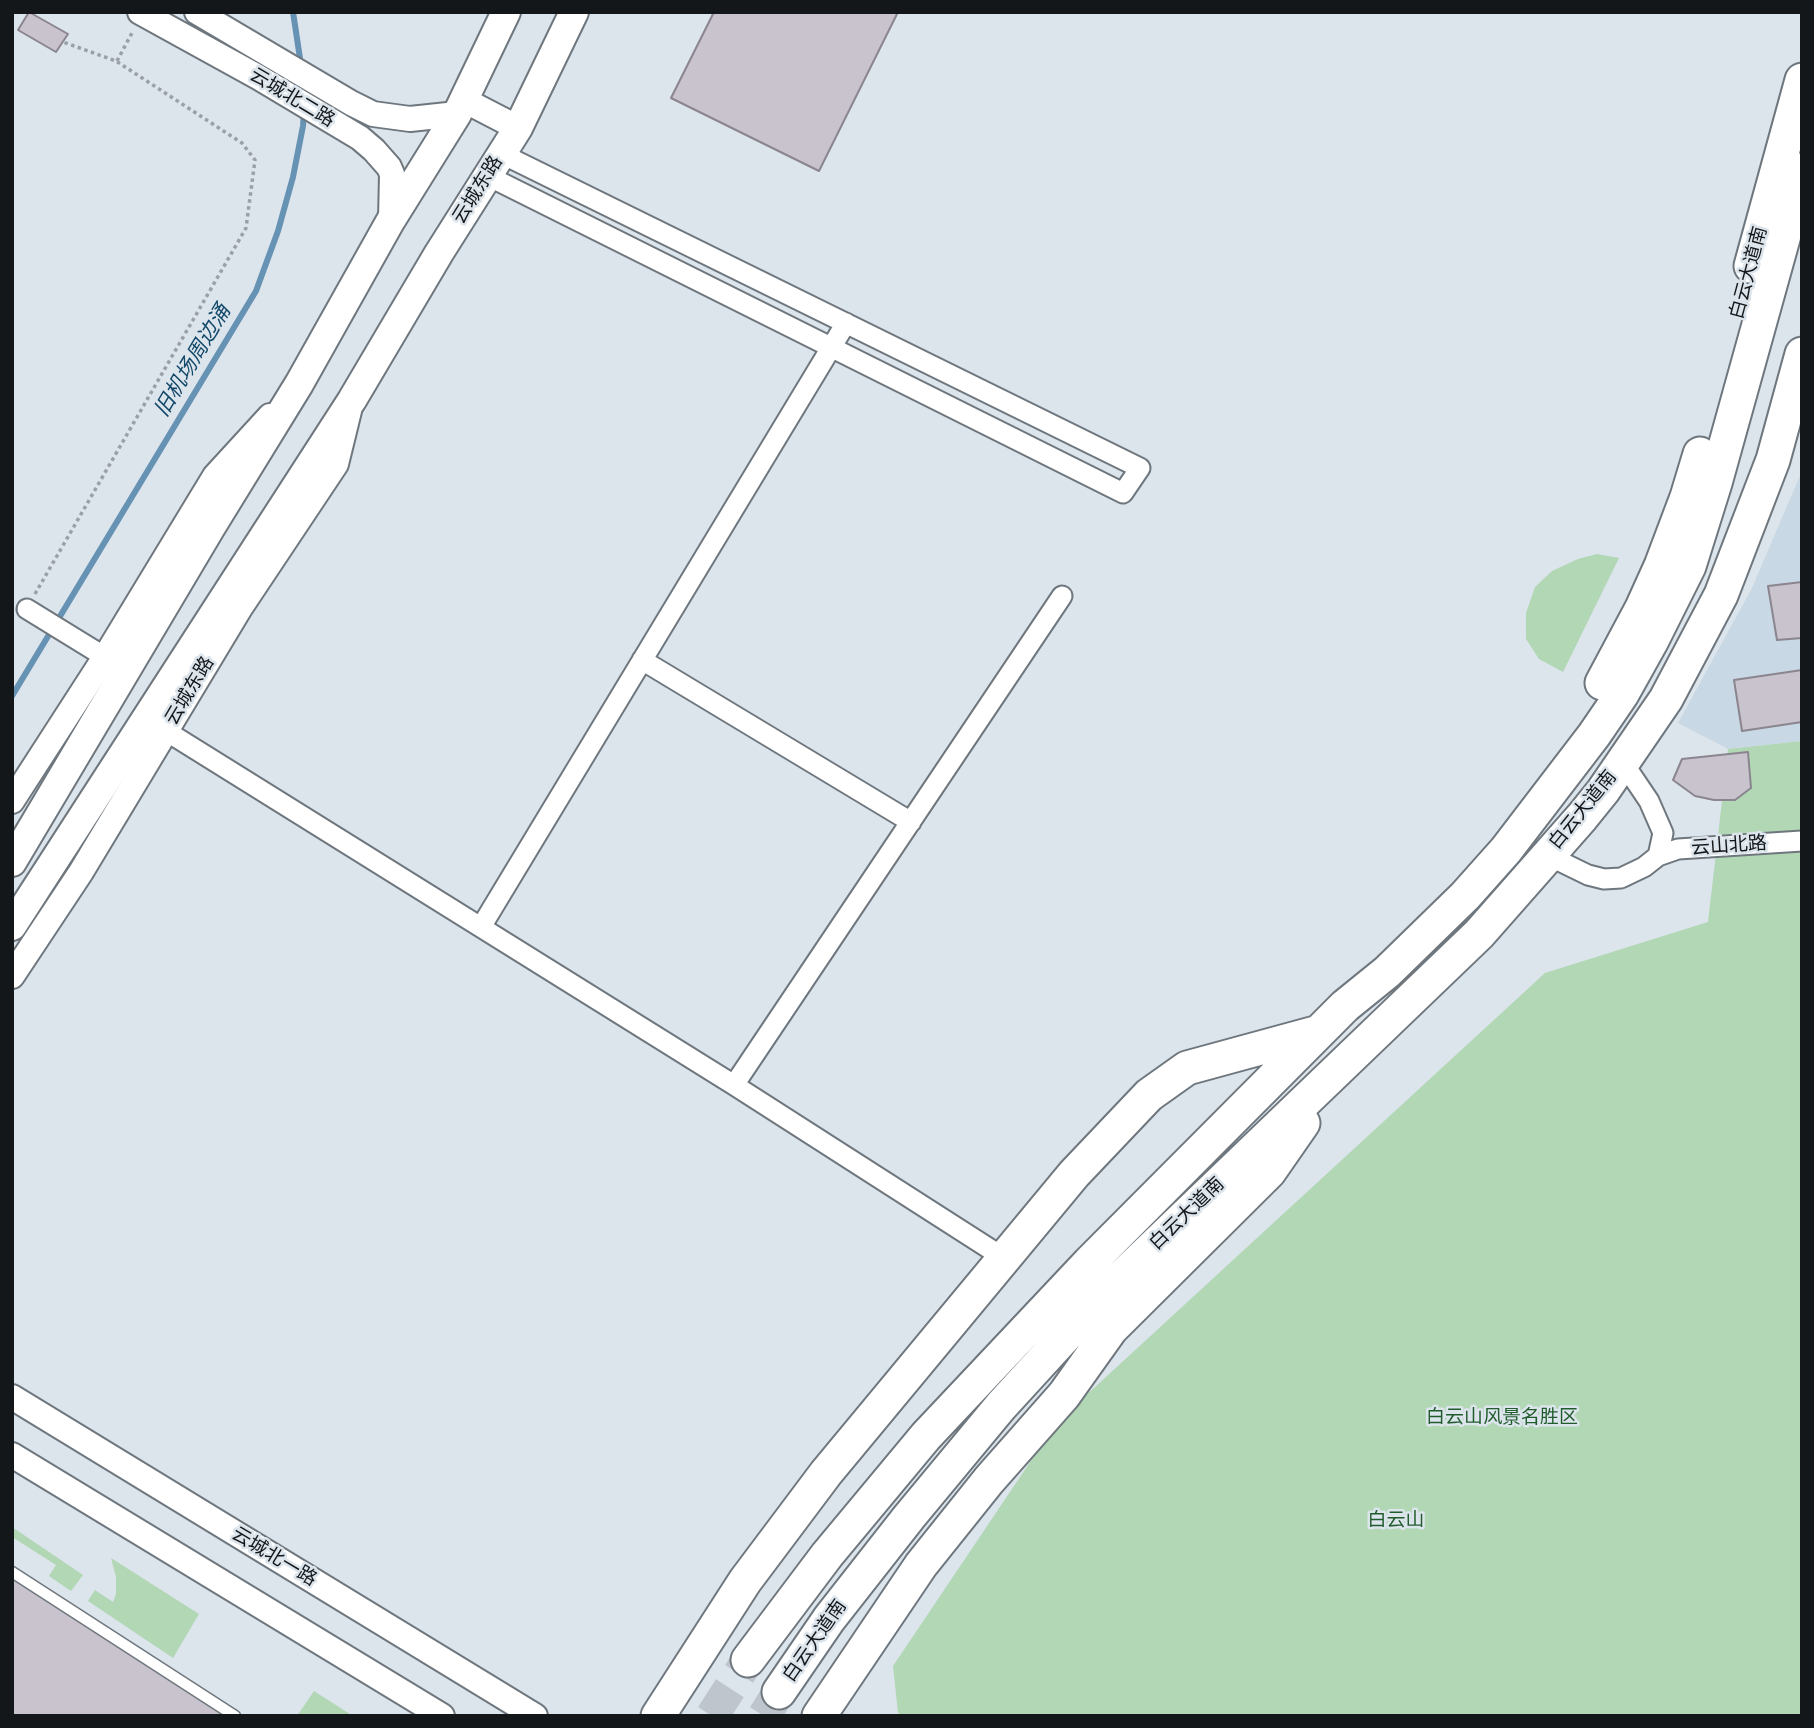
<!DOCTYPE html>
<meta charset="utf-8">
<style>
body{margin:0}
#map{position:relative;width:1814px;height:1728px;overflow:hidden;background:#dce4ec;font-family:"Fira Sans Condensed",sans-serif}
canvas{display:block}
.frame{position:absolute;inset:0;border:14px solid #141719;pointer-events:none}
</style>
<div id="map">
<canvas width="1814" height="1728"></canvas>
<div class="frame"></div>
</div>
<script>
const g = document.querySelector('canvas').getContext('2d');
g.lineJoin = 'round';
function fillPath(path, color) { g.fillStyle = color; g.fill(path, 'evenodd'); }
const poly = rows => new Path2D(rows.map(r => 'M' + r).join(''));
function stroke(path, color, width, dash) { g.strokeStyle = color; g.lineWidth = width; g.lineCap = dash ? 'butt' : 'round'; g.setLineDash(dash || []); g.stroke(path); }
function label(font, color, halo, rows, align = 'center') {
  g.font = font + ' "Fira Sans Condensed","Noto Sans SC",sans-serif'; g.lineWidth = 5; g.setLineDash([]); g.textBaseline = 'middle'; g.strokeStyle = halo; g.fillStyle = color; for (const [text, x, y, turn = 0] of rows) {
    g.save(); g.translate(x, y); g.rotate((+turn || 0) * Math.PI / 180); g.textAlign = isNaN(turn) ? turn : align; if (halo) g.strokeText(text, 0, 0); g.fillText(text, 0, 0); g.restore();
  }
}
const built = poly([
 [1802,471,1802,741,1728,749,1678,723,1752,588]
]);
const green = poly([
 [1597,554,1619,558,1563,672,1539,659,1526,639,1526,613,1535,587,1552,571,1578,559],
 [1802,741,1802,1716,904,1716,898,1713,893,1666,1057,1422,1545,973,1708,922,1728,749],
 [12,1527,83,1575,71,1591,49,1576,56,1565,12,1537],
 [111,1558,199,1614,173,1658,88,1601,95,1590,113,1602,116,1594,116,1577],
 [314,1691,353,1716,297,1716]
]);
const stream = poly([
 [293,12,301,65],
 [12,696,256,291,278,231,293,177,303,126,304,111]
]);
const building = poly([
 [29,12,68,34,56,52,18,30,29,12],
 [714,12,898,12,819,171,671,98,714,12],
 [1802,582,1802,638,1777,640,1768,586,1802,582],
 [1802,670,1802,722,1742,731,1734,680,1802,670],
 [1748,752,1751,788,1735,800,1714,800,1695,796,1673,780,1682,759,1748,752],
 [12,1578,228,1716,12,1716,12,1578]
]);
const trunkTunnel = poly([
 [712,1716,748,1660],
 [764,1716,779,1692]
]);
const path = poly([
 [117,61,133,31],
 [35,594,246,228,255,160,242,143,116,61,63,42]
]);
const service = poly([
 [12,1572,235,1716]
]);
const minor = poly([
 [488,176,1123,493,1140,468,502,154],
 [27,609,105,657],
 [642,660,911,822],
 [166,731,734,1085,1004,1258],
 [1547,855,1588,875,1604,879,1621,878,1644,867,1658,856,1663,833,1649,801,1622,761],
 [1658,856,1678,849,1802,841],
 [481,927,846,323],
 [734,1085,1062,596]
]);
const tertiary = poly([
 [140,12,258,77,360,138,374,150,389,167,392,174,391,220],
 [197,12,351,103,373,114,410,119,457,114],
 [464,100,518,128],
 [12,801,105,657,215,476,270,416],
 [12,976,81,872,240,608,336,464,349,411],
 [12,1397,535,1716],
 [12,1455,442,1716]
]);
const secondary = poly([
 [12,862,211,527,299,384,391,220,457,114,506,12],
 [12,926,352,400,439,253,518,128,574,12]
]);
const trunk = poly([
 [1751,266,1802,80],
 [1602,683,1642,608,1661,566,1687,497,1700,454],
 [748,1660,827,1555,926,1436,1089,1263,1345,1006,1387,972,1465,896,1506,850,1594,735,1622,694,1651,642,1689,566,1715,483,1802,170],
 [779,1692,829,1619,909,1517,1001,1406,1100,1298,1479,934,1582,817,1603,791,1666,699,1721,595,1773,460,1802,354],
 [658,1716,745,1581,826,1473,1074,1174,1149,1095,1187,1068,1319,1032],
 [819,1716,921,1565,989,1480,1064,1395,1111,1329,1269,1172,1303,1123]
]);
const streetNames = [
 ["云城北二路",292,98,31],
 ["云城东路",478,190,-58],
 ["白云大道南",1749,273,-75],
 ["云城东路",190,691,-59],
 ["白云大道南",1583,810,-51],
 ["云山北路",1729,846,-4],
 ["白云大道南",1187,1214,-44],
 ["云城北一路",274,1557,31],
 ["白云大道南",815,1641,-55]
];
const parkNames = [
 ["白云山风景名胜区",1502,1418],
 ["白云山",1396,1521]
];
const waterNames = [
 ["旧机场周边涌",193,361,-59]
];
fillPath(built, '#c9d8e5');
fillPath(green, '#b1d7b5');
stroke(stream, '#6692b3', 6);
fillPath(building, '#c8c3cc');
stroke(building, '#8a858e', 2);
stroke(trunkTunnel, '#bec5cc', 33, [33, 17]);
stroke(service, '#6f777e', 13);
stroke(minor, '#6f777e', 23);
stroke(tertiary, '#6f777e', 28);
stroke(secondary, '#6f777e', 32);
stroke(trunk, '#6f777e', 37);
stroke(path, '#9aa0a6', 3.5, [3.5, 3.5]);
stroke(service, '#fff', 10);
stroke(minor, '#fff', 19);
stroke(tertiary, '#fff', 24);
stroke(secondary, '#fff', 28);
stroke(trunk, '#fff', 33);
label('19px', '#141719', '#dce4ec', streetNames);
label('19px', '#205c2c', '#dce4ec', parkNames);
label('italic 21px', '#124869', '#dce4ec', waterNames);
</script>
